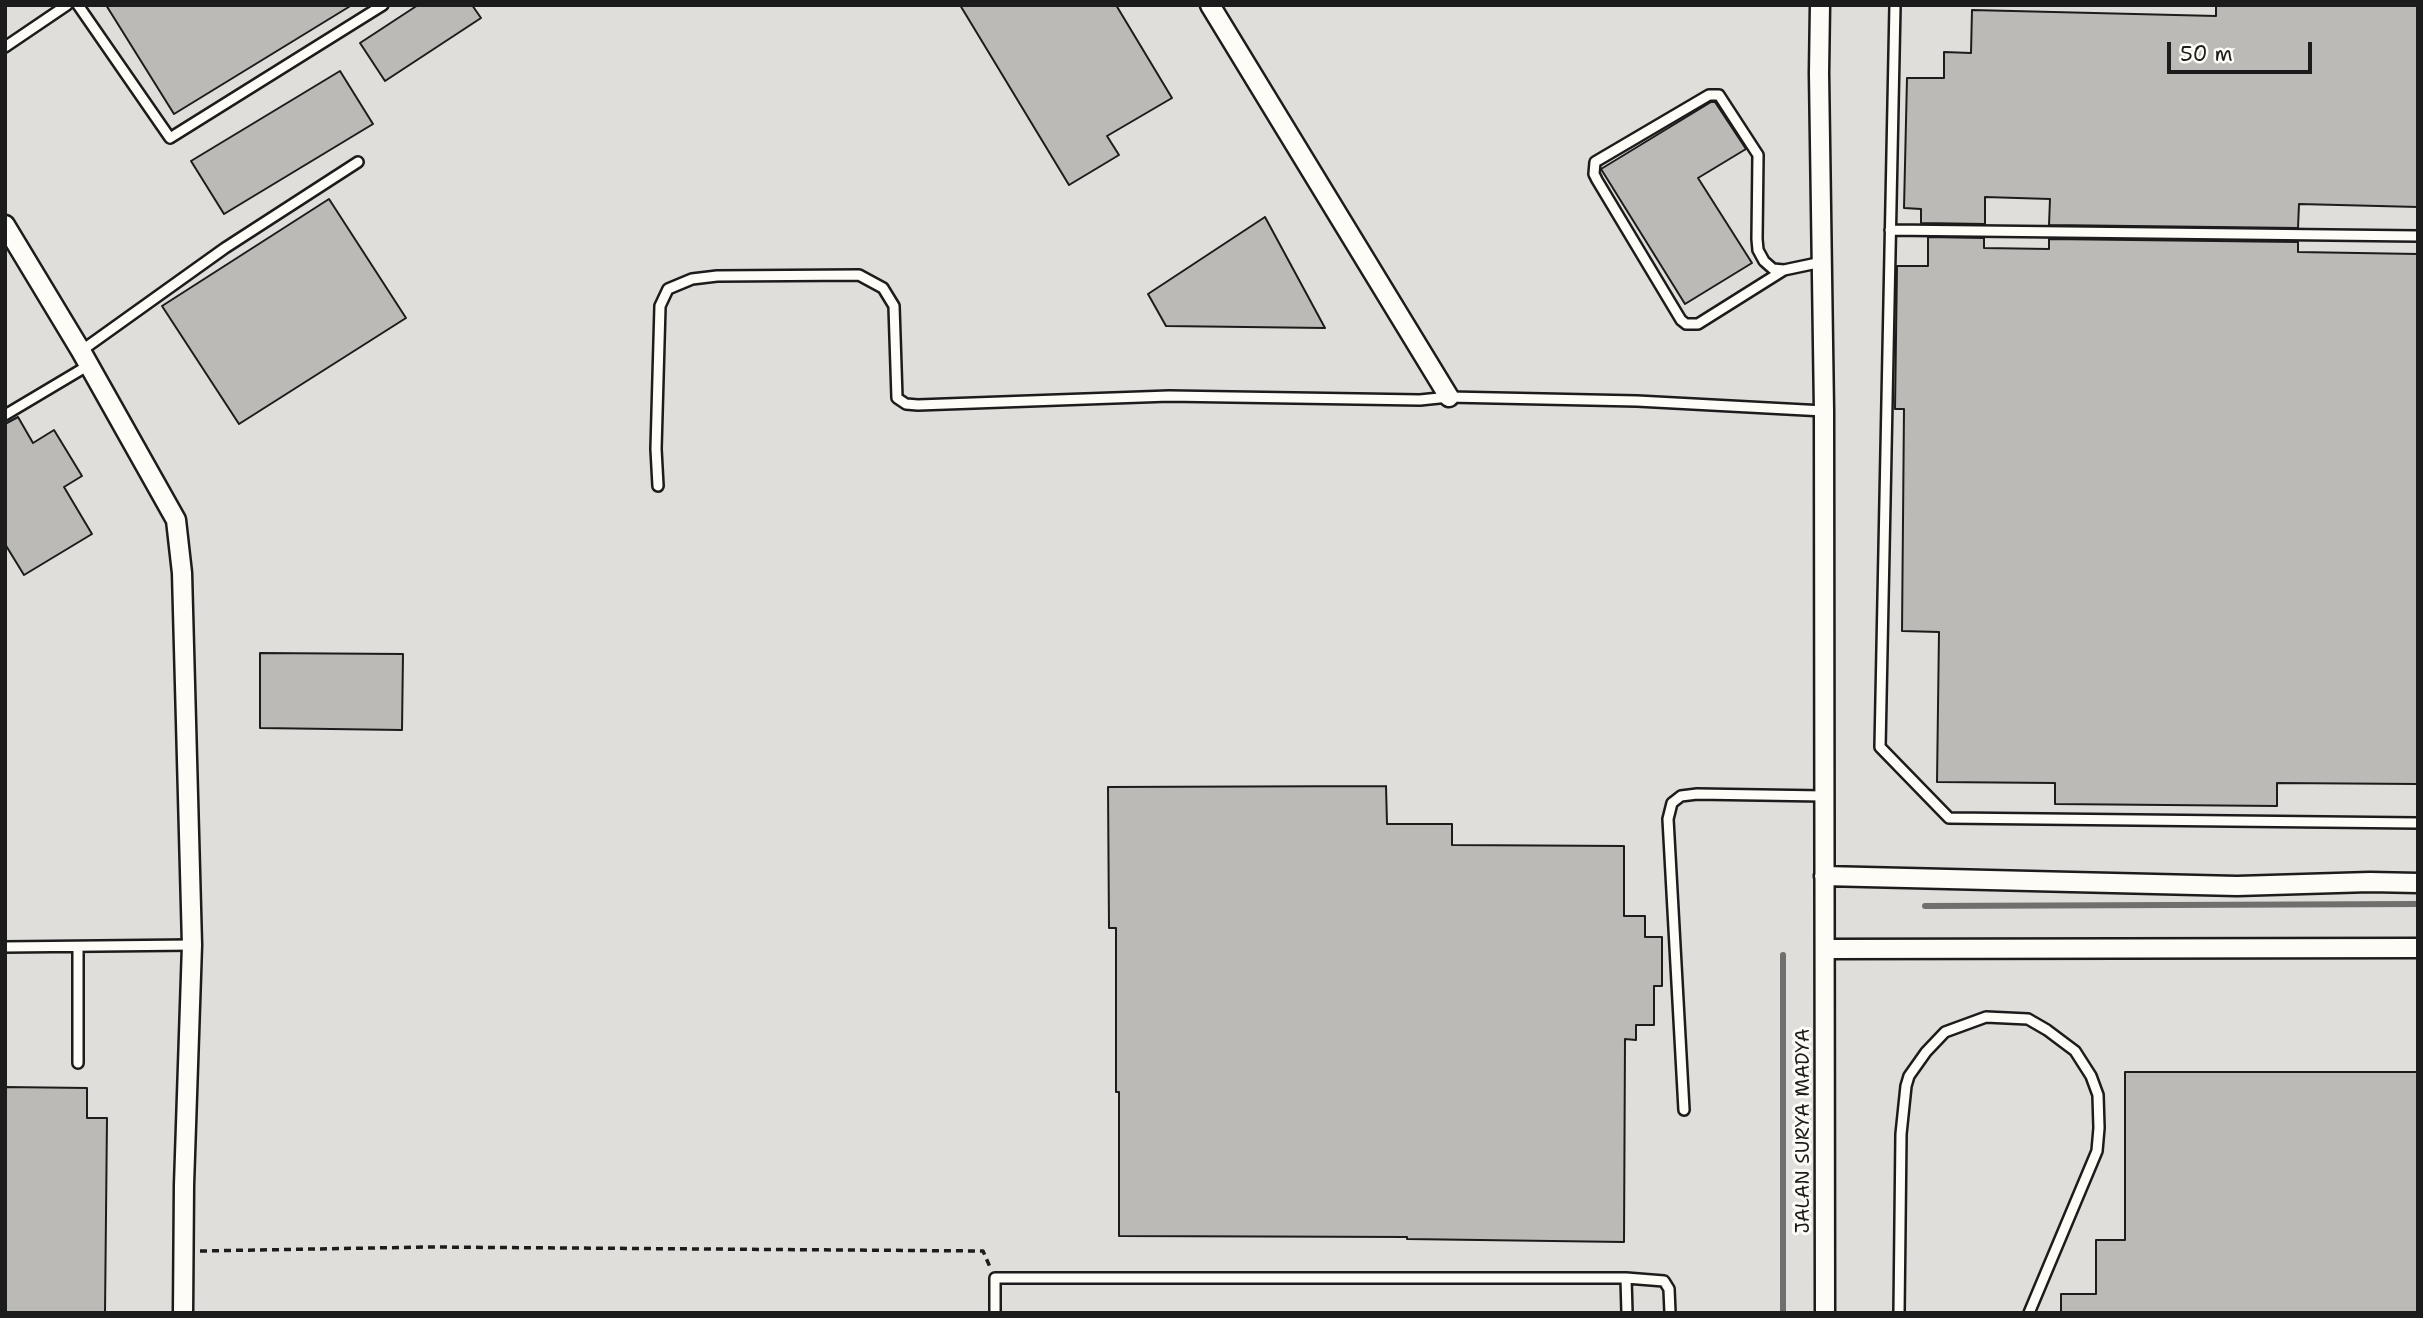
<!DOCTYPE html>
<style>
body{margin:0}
#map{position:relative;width:2423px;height:1318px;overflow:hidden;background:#f0eeea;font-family:"Shantell Sans",sans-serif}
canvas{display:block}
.frame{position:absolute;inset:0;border:7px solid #1c1c1c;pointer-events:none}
.scale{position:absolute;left:2167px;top:42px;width:145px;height:32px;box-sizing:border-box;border:4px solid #1c1c1c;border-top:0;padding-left:9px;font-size:21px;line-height:24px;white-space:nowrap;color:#1c1c1c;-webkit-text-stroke:5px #fdfcf7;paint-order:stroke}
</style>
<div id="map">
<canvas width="2423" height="1318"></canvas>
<div class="frame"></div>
<div class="scale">50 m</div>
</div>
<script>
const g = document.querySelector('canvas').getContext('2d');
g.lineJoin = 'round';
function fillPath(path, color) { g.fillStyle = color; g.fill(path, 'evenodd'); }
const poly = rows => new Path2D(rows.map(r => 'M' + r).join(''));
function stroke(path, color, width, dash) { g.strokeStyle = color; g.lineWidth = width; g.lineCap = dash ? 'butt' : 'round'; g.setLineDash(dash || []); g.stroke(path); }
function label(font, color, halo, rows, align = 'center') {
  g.font = font + ' "Shantell Sans",sans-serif'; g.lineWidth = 6; g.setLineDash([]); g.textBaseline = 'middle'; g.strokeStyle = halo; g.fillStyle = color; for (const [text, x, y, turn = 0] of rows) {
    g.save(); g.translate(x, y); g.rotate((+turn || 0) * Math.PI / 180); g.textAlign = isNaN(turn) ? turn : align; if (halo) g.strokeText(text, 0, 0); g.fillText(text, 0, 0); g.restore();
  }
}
const built = poly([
 [5,5,2418,5,2418,1313,5,1313]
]);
const stream = poly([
 [1925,906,2418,904],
 [1783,955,1783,1313]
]);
const building = poly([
 [106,5,352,5,174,114,106,5],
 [418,5,472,5,481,18,385,81,360,43,418,5],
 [960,5,1116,5,1172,98,1107,136,1119,155,1069,185,960,5],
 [2216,5,2418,5,2418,207,2299,204,2298,228,2049,225,2050,199,1985,197,1985,224,1921,223,1921,209,1904,208,1907,78,1944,78,1944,52,1971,53,1972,10,2216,16,2216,5],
 [340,71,373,124,224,214,191,161,340,71],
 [1711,102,1715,102,1746,149,1698,178,1752,263,1685,304,1601,169,1711,102],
 [329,199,406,318,239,424,162,306,329,199],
 [1265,217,1325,328,1166,326,1148,294,1265,217],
 [1928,237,1984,238,1984,248,2049,249,2049,239,2298,242,2298,252,2418,254,2418,784,2277,783,2277,806,2055,804,2055,783,1937,782,1939,632,1902,631,1904,409,1895,409,1897,266,1928,266,1928,237],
 [18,417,33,443,54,430,82,476,64,487,92,534,24,575,5,544,5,424,18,417],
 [260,653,403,654,402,730,260,728,260,653],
 [1386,786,1387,824,1452,824,1452,845,1624,846,1624,916,1645,916,1645,937,1662,937,1662,986,1654,986,1654,1025,1636,1025,1636,1040,1625,1039,1624,1242,1407,1239,1407,1237,1119,1236,1119,1092,1116,1092,1116,928,1109,928,1108,787,1386,786],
 [2125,1072,2418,1072,2418,1313,2061,1313,2061,1294,2096,1294,2096,1240,2125,1240,2125,1072],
 [5,1087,87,1088,87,1118,107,1118,105,1313,5,1313,5,1087]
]);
const path = poly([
 [200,1251,430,1247,983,1251,990,1267]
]);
const lane = poly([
 [78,5,170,138,383,5],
 [1895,5,1880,747,1949,818,2418,823],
 [5,47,67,5],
 [1890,230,2418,236],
 [1784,270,1698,324,1686,324,1681,320,1597,180,1594,174,1595,162,1709,95,1719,95,1758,155,1757,239,1758,250,1764,261,1773,269,1784,270,1822,262],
 [81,351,225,248,358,162],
 [5,415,89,365],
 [658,486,656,449,660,306,668,289,692,279,717,276,859,275,883,288,894,306,897,398,906,404,918,405,1169,396,1420,400,1449,397,1637,401,1824,411],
 [5,947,192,945],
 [78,1063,78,947],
 [1684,1110,1668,819,1672,803,1681,796,1697,794,1824,796],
 [1626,1278,1627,1313],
 [995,1313,995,1278,1626,1278,1664,1281,1669,1289,1670,1313],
 [1899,1313,1901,1134,1906,1086,1909,1076,1926,1052,1945,1032,1986,1017,2028,1019,2047,1030,2075,1051,2091,1076,2098,1095,2099,1128,2097,1151,2029,1313]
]);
const street = poly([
 [1210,5,1449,397],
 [1820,5,1819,73,1824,411,1825,1313],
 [5,225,81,351,176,520,182,573,192,945,184,1185,183,1313],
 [1824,876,2237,886,2370,882,2418,883],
 [1825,949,2418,948]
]);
const streetNames = [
 ["JALAN SURYA MADYA",1804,1131,-90]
];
fillPath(built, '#e0deda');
stroke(stream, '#706f6d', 6);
fillPath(building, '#bbbab6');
stroke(building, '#1c1c1c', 2);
stroke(lane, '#1c1c1c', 14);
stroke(street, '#1c1c1c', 23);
stroke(path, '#1c1c1c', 3.5, [7, 5]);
stroke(lane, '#fdfcf7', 9);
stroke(street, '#fdfcf7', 18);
label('19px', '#1c1c1c', '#fdfcf7', streetNames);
</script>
